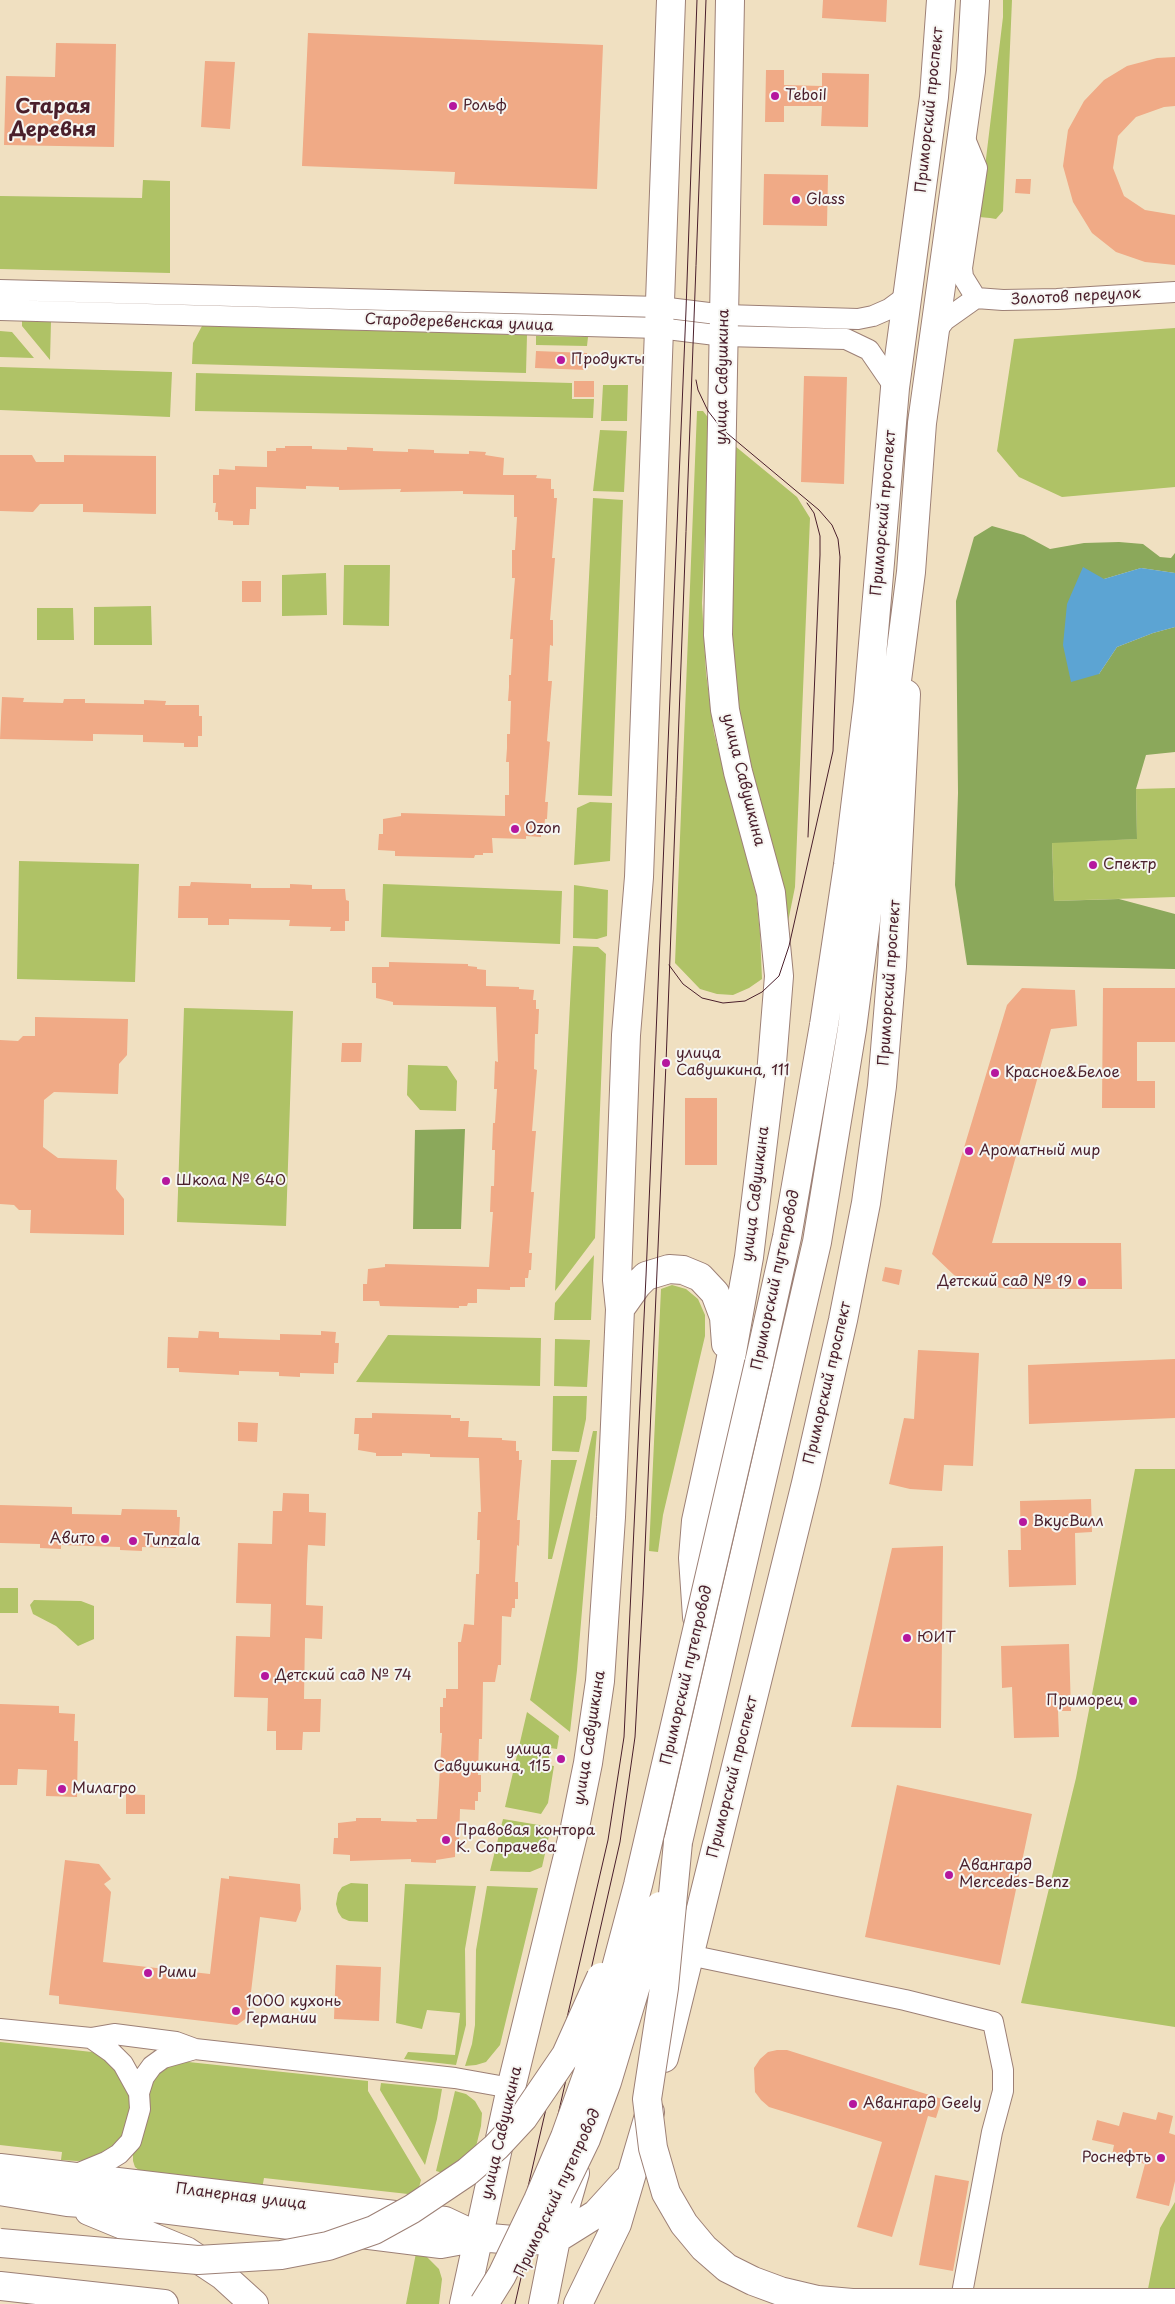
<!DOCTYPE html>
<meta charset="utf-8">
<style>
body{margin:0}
canvas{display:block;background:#f0e0c1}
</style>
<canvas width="1175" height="2304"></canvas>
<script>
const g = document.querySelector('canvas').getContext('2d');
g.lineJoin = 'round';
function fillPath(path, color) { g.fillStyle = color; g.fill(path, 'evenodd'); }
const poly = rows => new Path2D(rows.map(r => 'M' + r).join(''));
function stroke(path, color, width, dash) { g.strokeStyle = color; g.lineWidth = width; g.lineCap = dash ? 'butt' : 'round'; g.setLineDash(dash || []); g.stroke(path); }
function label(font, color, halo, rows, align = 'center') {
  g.font = font + ' "Playpen Sans",sans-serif'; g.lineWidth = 4; g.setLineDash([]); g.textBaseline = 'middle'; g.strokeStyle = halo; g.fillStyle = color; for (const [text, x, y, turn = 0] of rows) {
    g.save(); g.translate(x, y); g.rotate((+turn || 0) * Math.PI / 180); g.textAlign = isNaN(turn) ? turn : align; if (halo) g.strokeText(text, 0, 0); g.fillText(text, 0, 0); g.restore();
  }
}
const green = poly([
 [1003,0,1012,0,1003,211,996,219,990,218,979,217,1003,17],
 [143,180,170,181,170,273,0,269,0,196,142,198],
 [22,321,51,322,50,360,22,326],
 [202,326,527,335,526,373,192,364,193,343],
 [1175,328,1175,487,1062,497,1019,477,997,451,1014,339],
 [0,331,12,332,34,358,0,357],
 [536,336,588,337,587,346,536,345],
 [0,367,172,372,170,417,0,410],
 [196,373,572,383,572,399,594,399,593,418,195,411],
 [603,385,628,385,627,421,601,421],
 [697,411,703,411,710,420,702,603,706,673,714,733,756,894,760,933,762,979,749,988,733,995,717,994,700,989,675,963],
 [600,430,627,431,624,492,593,491],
 [735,446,797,497,810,518,795,887,788,922,783,889,756,792,742,727,734,669,731,602],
 [593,498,623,500,612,796,578,795],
 [344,565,390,565,389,626,343,625],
 [326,573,327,615,282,616,282,575],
 [151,606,152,645,94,645,94,607],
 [37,608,73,608,74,640,37,640],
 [1175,788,1175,897,1054,901,1052,842,1137,839,1136,789],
 [590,802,612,803,610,861,574,865,577,808],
 [19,861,139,864,135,982,17,979],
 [383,884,562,891,560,944,381,937],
 [574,885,608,890,607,936,597,939,573,938],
 [573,946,598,947,606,954,595,1238,555,1291],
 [184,1008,293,1011,286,1226,177,1222],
 [408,1065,447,1066,457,1081,456,1111,420,1110,407,1095],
 [594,1255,591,1320,554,1320,555,1303],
 [672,1285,686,1289,698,1299,705,1315,705,1336,663,1515,658,1552,649,1551,661,1289],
 [388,1335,541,1338,540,1386,356,1382],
 [555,1339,590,1340,587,1387,554,1386],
 [553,1396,587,1396,586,1419,579,1452,552,1451],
 [593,1431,597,1431,577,1670,570,1732,530,1700],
 [551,1460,577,1460,552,1559,548,1559],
 [1135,1469,1175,1469,1175,2027,1021,2003,1076,1778],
 [0,1588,18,1588,18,1613,0,1613],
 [34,1600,81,1601,94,1606,94,1639,78,1646,56,1626,33,1614,30,1605],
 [527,1712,559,1736,557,1749,550,1748,548,1765,554,1766,548,1803,541,1814,505,1807],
 [503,1819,551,1827,542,1867,530,1872,490,1871],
 [351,1883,368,1884,368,1922,349,1921,342,1918,338,1912,336,1904,338,1893,342,1887],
 [405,1884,476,1886,465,1949,466,2025,456,2065,404,2059,408,2052,455,2055,460,2013,427,2010,422,2029,396,2023],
 [487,1886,538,1888,500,2045,486,2062,476,2065,465,2066,472,2044,475,2025,476,1950],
 [0,2042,92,2052,108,2059,131,2094,131,2109,122,2138,115,2148,90,2160,77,2161,61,2160,62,2152,0,2145],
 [179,2061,368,2081,368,2091,421,2180,417,2195,264,2178,262,2189,140,2171,135,2167,133,2161,133,2154,144,2129,147,2092,157,2070],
 [381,2083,442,2089,437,2119,425,2165,380,2090],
 [455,2091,466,2094,475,2101,482,2113,481,2126,468,2180,436,2171],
 [1175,2202,1175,2304,1145,2304,1160,2228],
 [416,2253,426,2256,439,2269,442,2279,439,2304,406,2304]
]);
const forest = poly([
 [992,526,1024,535,1050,549,1084,543,1119,542,1143,544,1160,557,1171,558,1175,553,1175,573,1141,568,1104,579,1099,674,1117,647,1153,633,1175,627,1175,752,1146,755,1136,789,1137,839,1052,843,1054,901,1119,899,1175,914,1175,969,967,965,955,885,958,793,956,601,974,537],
 [465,1129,461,1229,413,1229,415,1130]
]);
const water = poly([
 [1083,567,1104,579,1141,568,1175,573,1175,627,1153,633,1117,647,1099,674,1071,682,1063,645,1067,604]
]);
const building = poly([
 [823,0,887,0,886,22,822,18],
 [308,33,603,45,597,189,454,184,455,172,302,166],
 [56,43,116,44,114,147,4,145,6,76,55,77],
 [1175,57,1175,106,1164,107,1136,117,1118,136,1113,168,1124,196,1145,210,1175,215,1175,265,1145,262,1116,252,1092,233,1073,202,1063,166,1068,130,1084,101,1104,80,1127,66,1157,58],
 [205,61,235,62,230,129,201,127],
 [766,70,784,70,784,85,822,86,822,73,869,74,868,127,821,126,822,106,784,106,784,122,765,122],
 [764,174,828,175,827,226,763,225],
 [1016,179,1031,179,1030,194,1015,193],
 [536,351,587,353,587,370,535,368],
 [804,376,847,377,844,484,801,482],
 [574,381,594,381,594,397,574,397],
 [285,446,312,446,312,449,347,450,347,447,373,448,373,451,408,452,408,449,434,450,434,453,469,454,469,451,486,452,485,455,504,458,503,475,537,475,536,478,551,479,551,489,554,489,554,498,557,498,552,558,555,558,550,620,553,620,553,646,550,645,548,681,552,681,547,741,550,742,545,802,548,802,547,819,545,819,544,828,541,828,541,837,526,836,526,839,492,838,493,853,483,853,483,855,475,855,474,858,395,856,395,851,378,850,379,834,383,834,383,819,401,816,401,813,505,816,505,795,509,795,509,762,506,762,507,748,507,734,510,734,511,701,508,701,509,687,509,675,511,675,513,639,510,639,515,578,512,578,512,550,515,550,517,517,514,517,514,495,463,494,463,491,400,492,401,489,339,490,339,487,306,486,306,489,256,487,256,509,250,509,249,525,233,525,233,521,218,520,218,512,215,512,216,503,213,503,213,475,219,475,219,469,235,470,235,466,267,467,267,451,276,451,276,448,285,448],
 [0,455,32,455,36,462,64,462,64,455,156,456,156,514,83,512,83,504,40,504,33,512,0,511],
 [242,581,261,581,261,602,242,602],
 [2,697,24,698,23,702,63,703,64,699,85,699,85,703,144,704,144,700,166,701,165,705,199,705,199,716,202,716,202,736,198,736,198,747,184,747,184,743,143,742,143,735,93,734,93,741,0,739],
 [191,882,251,884,251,888,290,888,290,884,312,885,312,889,345,889,346,900,349,901,349,921,345,921,345,931,330,931,331,927,289,926,290,920,229,919,229,925,208,925,208,918,178,918,179,886,190,886],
 [389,962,468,964,468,966,477,967,477,969,486,970,486,986,519,987,519,989,534,990,533,1000,536,1000,536,1009,539,1009,538,1034,535,1034,534,1069,537,1070,532,1131,536,1131,531,1192,534,1192,529,1253,532,1253,531,1270,529,1270,528,1278,525,1278,525,1287,510,1287,510,1290,477,1289,477,1303,468,1303,467,1306,459,1306,459,1308,380,1306,379,1301,363,1301,363,1284,367,1284,368,1269,385,1267,385,1264,489,1267,493,1212,490,1212,491,1186,494,1186,495,1150,492,1150,493,1123,495,1123,497,1089,494,1089,495,1061,498,1062,496,1007,393,1005,393,1002,376,998,376,983,372,983,372,967,389,967],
 [1022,988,1075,990,1077,1026,1051,1029,992,1243,1121,1243,1122,1289,1009,1289,973,1284,954,1275,932,1254,1007,1005],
 [1103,988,1175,988,1175,1042,1137,1042,1137,1081,1155,1081,1155,1108,1102,1108],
 [35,1017,128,1019,127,1055,119,1064,118,1094,54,1092,44,1100,43,1147,58,1158,117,1160,116,1189,124,1199,124,1235,30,1233,31,1210,19,1210,14,1205,0,1204,0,1040,18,1041,23,1036,35,1036],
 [342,1043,362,1043,361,1062,341,1062],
 [685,1098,717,1098,717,1165,685,1165],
 [885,1267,902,1270,899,1285,882,1281],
 [199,1331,219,1332,219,1338,280,1340,280,1334,321,1335,321,1331,336,1332,335,1343,339,1343,338,1363,334,1363,334,1374,300,1373,300,1377,279,1376,279,1372,239,1371,239,1375,179,1372,179,1368,167,1368,168,1337,198,1338],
 [918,1350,979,1353,973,1466,944,1465,942,1491,910,1489,889,1484,904,1418,914,1419],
 [1175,1359,1175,1418,1029,1424,1028,1365],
 [372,1413,451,1415,451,1418,460,1418,460,1421,469,1421,468,1437,502,1438,502,1440,516,1441,516,1451,519,1451,519,1460,522,1460,517,1520,520,1520,519,1546,517,1545,515,1582,518,1582,518,1599,515,1599,515,1608,512,1608,511,1617,502,1616,501,1665,498,1665,495,1682,483,1682,482,1739,479,1739,478,1775,481,1775,481,1792,478,1792,478,1801,475,1801,475,1810,460,1809,459,1841,455,1841,455,1857,436,1860,436,1863,411,1862,411,1859,350,1861,350,1855,333,1854,334,1838,338,1838,338,1823,356,1821,356,1818,381,1818,381,1821,417,1822,416,1819,437,1819,442,1733,440,1733,440,1707,443,1707,443,1698,446,1698,446,1689,458,1689,458,1642,461,1642,464,1624,474,1625,476,1574,479,1574,480,1540,477,1540,478,1512,481,1512,479,1458,430,1457,430,1454,402,1453,402,1456,376,1456,376,1453,358,1450,359,1434,354,1434,355,1418,372,1418],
 [238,1422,258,1423,257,1442,238,1441],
 [283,1493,309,1494,309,1512,326,1513,325,1546,308,1545,307,1564,306,1605,323,1606,322,1639,305,1638,304,1699,321,1699,320,1732,303,1732,302,1750,276,1750,276,1731,267,1731,268,1698,234,1697,236,1636,270,1637,271,1604,236,1603,238,1543,272,1544,273,1511,282,1511],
 [1091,1499,1092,1532,1075,1533,1076,1585,1009,1587,1008,1550,1021,1550,1020,1501],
 [0,1505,72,1507,72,1514,121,1515,122,1509,177,1510,177,1517,180,1517,179,1538,176,1538,176,1548,142,1547,142,1551,120,1550,120,1547,61,1545,61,1549,40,1548,40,1544,0,1543],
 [943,1546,941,1728,851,1727,892,1548],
 [1069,1644,1071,1711,1058,1711,1059,1737,1014,1738,1012,1687,1002,1688,1001,1646],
 [0,1704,59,1706,59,1713,75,1714,74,1741,78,1741,77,1797,46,1796,47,1770,18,1769,17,1785,0,1785],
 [897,1785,1032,1814,1000,1965,865,1937],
 [126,1794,145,1795,145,1814,126,1814],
 [65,1860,99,1864,111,1879,104,1884,111,1892,103,1962,210,1974,221,1878,229,1879,229,1876,300,1884,301,1909,296,1922,260,1917,248,2017,237,2025,59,2004,59,1996,49,1995],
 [336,1965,381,1967,379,2021,334,2019],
 [777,2050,787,2050,942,2099,936,2118,928,2116,892,2237,857,2227,882,2142,769,2107,761,2100,755,2092,754,2068,760,2059,768,2052],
 [1123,2112,1156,2120,1158,2112,1173,2116,1169,2133,1175,2135,1175,2181,1169,2206,1136,2198,1145,2164,1112,2155,1114,2145,1092,2140,1097,2120,1119,2126],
 [935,2175,969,2181,953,2271,919,2265]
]);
const minor = poly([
 [0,290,660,307,725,315,858,319,873,316,889,309,908,295],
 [976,298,1003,300,1057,299,1175,292],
 [0,310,659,328,724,336,846,339,869,350,895,388],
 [934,334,945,320,976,298,963,277,962,268,977,168,963,134],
 [689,1955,905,2000,993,2022,1003,2070,1003,2091,992,2132,960,2304],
 [0,2029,91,2038,114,2034,176,2042,195,2049,455,2078,511,2088],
 [91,2038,111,2052,123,2064,139,2093],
 [72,2176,106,2162,119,2154,131,2141,140,2109,139,2093,144,2077,152,2066,163,2058,195,2049]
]);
const secondary = poly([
 [620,1309,637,1285,646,1276,669,1269,683,1270,700,1277,715,1293,724,1317,726,1344],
 [697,1617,693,1558,696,1521,728,1374,749,1257,771,1075,779,976,771,893,738,772,725,710,718,635,730,0],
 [664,2058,806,1483,843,1320,866,1203,882,1086,892,966,906,694],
 [0,2168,445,2221,479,2237],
 [0,2191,67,2202,154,2208,441,2244,479,2237,524,2241,556,2239,596,2214,627,2180],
 [89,2211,186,2251,222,2275,254,2304],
 [464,2304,511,2088,575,1827,588,1763,600,1681,611,1517,619,1332,620,1309,617,1280,626,1035,639,877,671,0],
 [543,2304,556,2239,575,2173],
 [578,2304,617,2224,650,2112]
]);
const primary = poly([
 [759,1363,787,1237,824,1025,848,865,868,702,895,388,934,97,941,0],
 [678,1842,817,1242,852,1029,911,572,922,423,971,71,975,0]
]);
const motorway = poly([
 [0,2286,164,2304]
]);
const tram = poly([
 [807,503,814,513,820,536,820,555,808,837],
 [669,965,683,984,702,998,723,1003,745,1001,762,992,779,976,789,946,833,751,840,557,838,539,832,525,819,510,722,429,708,411,698,390,696,380],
 [501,2304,608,1840,624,1737,646,1276,686,310,697,0],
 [515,2304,620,1842,635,1737,643,1595,666,1063,706,0]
]);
const primaryBridge = poly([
 [678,1842,664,1988,647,2099,653,2148,666,2193,684,2224,704,2248,727,2268,753,2281,780,2291,818,2300,852,2303,1175,2303],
 [558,2197,586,2139,607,2082,660,1906],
 [0,2243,198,2260,281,2255,328,2246,374,2230,412,2209,467,2172,496,2147,523,2118,566,2055,601,1977],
 [484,2304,502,2275,538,2200,565,2137,588,2073,638,1885,759,1363]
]);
const markers = [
 [775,96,5,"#b5179e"],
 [453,106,5,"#b5179e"],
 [796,200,5,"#b5179e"],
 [561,360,5,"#b5179e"],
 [515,829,5,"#b5179e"],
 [1093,865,5,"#b5179e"],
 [666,1063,5,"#b5179e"],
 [995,1073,5,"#b5179e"],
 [969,1151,5,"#b5179e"],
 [166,1181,5,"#b5179e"],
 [1082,1282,5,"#b5179e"],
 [1023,1522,5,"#b5179e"],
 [105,1539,5,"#b5179e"],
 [133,1541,5,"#b5179e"],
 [907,1638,5,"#b5179e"],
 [265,1676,5,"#b5179e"],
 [1133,1701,5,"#b5179e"],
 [561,1759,5,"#b5179e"],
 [62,1789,5,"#b5179e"],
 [446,1840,5,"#b5179e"],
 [949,1875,5,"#b5179e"],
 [148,1973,5,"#b5179e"],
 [236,2011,5,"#b5179e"],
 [853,2104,5,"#b5179e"],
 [1161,2158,5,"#b5179e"]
];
const poiNames = [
 ["Teboil",785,96],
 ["Рольф",463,106],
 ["Glass",806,200],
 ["Продукты",571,360],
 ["Ozon",525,829],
 ["Спектр",1103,865],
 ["улица",676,1054],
 ["Савушкина, 111",676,1071],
 ["Красное&Белое",1005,1073],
 ["Ароматный мир",979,1151],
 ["Школа № 640",176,1181],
 ["Детский сад № 19",1072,1282,"right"],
 ["ВкусВилл",1033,1522],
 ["Авито",95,1539,"right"],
 ["Tunzala",143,1541],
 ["ЮИТ",917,1638],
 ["Детский сад № 74",275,1676],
 ["Приморец",1123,1701,"right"],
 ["улица",551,1750,"right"],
 ["Савушкина, 115",551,1767,"right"],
 ["Милагро",72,1789],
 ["Правовая контора",456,1831],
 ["К. Сопрачева",456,1848],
 ["Авангард",959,1866],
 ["Mercedes-Benz",959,1883],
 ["Рими",158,1973],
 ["1000 кухонь",246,2002],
 ["Германии",246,2019],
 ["Авангард Geely",863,2104],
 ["Роснефть",1151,2158,"right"]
];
const streetNames = [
 ["Приморский проспект",930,110,-84],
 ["Золотов переулок",1076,297,-3],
 ["Стародеревенская улица",459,323,2],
 ["улица Савушкина",723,377,-89],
 ["Приморский проспект",884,513,-85],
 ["улица Савушкина",743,780,76],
 ["Приморский проспект",890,983,-86],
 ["улица Савушкина",756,1194,-83],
 ["Приморский путепровод",776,1280,-78],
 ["Приморский проспект",828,1383,-77],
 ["Приморский путепровод",687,1675,-77],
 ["улица Савушкина",590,1738,-81],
 ["Приморский проспект",733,1777,-76],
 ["улица Савушкина",502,2133,-77],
 ["Приморский путепровод",558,2193,-65],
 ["Планерная улица",241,2197,7]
];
const districtNames = [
 ["Старая",53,107],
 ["Деревня",53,130]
];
fillPath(green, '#afc266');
fillPath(forest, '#8ba85b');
fillPath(water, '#5ca4d3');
fillPath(building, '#f0aa86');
stroke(minor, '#9d8076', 22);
stroke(secondary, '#9d8076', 30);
stroke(primary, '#9d8076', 30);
stroke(motorway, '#9d8076', 30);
stroke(minor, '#fff', 20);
stroke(secondary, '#fff', 28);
stroke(primary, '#fff', 28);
stroke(motorway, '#fff', 28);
stroke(tram, '#4a1f2b', 1);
stroke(primaryBridge, '#9d8076', 30, []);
stroke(primaryBridge, '#fff', 28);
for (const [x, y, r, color] of markers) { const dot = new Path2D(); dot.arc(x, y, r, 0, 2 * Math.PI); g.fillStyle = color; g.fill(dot); stroke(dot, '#f6f6f2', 2); }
label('15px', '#4a1f2b', '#f6f6f2', poiNames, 'left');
label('15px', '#4a1f2b', '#f6f6f2', streetNames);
label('bold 20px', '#4a1f2b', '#f6f6f2', districtNames);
</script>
